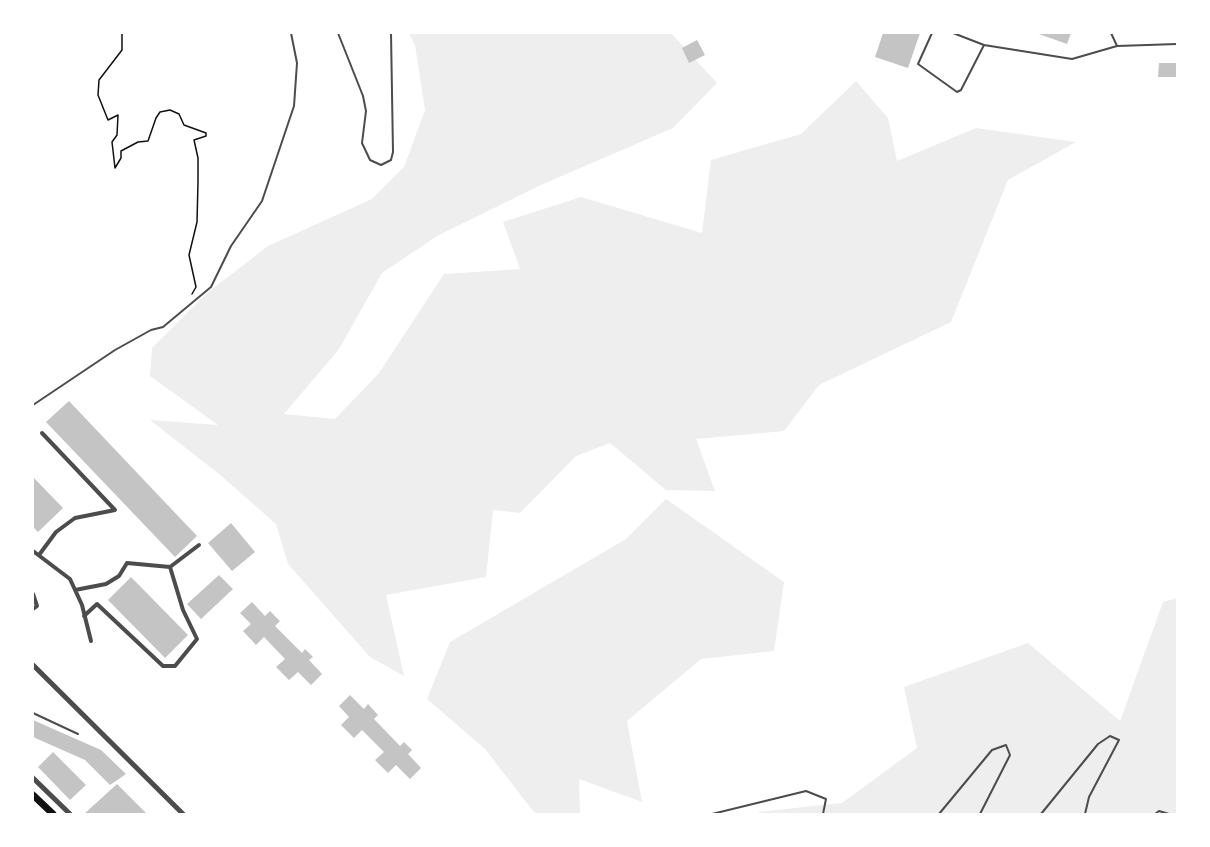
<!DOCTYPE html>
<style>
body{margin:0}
#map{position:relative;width:1210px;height:847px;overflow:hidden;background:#fff;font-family:"Titillium Web",sans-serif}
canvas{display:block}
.frame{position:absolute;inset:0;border:34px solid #fff;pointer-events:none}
</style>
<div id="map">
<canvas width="1210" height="847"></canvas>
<div class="frame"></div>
</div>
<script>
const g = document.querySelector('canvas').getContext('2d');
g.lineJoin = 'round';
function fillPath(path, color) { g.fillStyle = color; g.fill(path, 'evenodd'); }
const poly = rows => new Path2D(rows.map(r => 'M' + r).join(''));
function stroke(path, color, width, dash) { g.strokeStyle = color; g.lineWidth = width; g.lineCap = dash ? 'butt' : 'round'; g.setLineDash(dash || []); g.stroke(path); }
const green = poly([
 [409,33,671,33,717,83,673,128,541,185,437,236,382,273,339,349,284,414,335,419,379,373,444,274,520,269,503,222,581,197,702,233,711,160,801,134,856,81,888,118,897,161,976,128,1076,142,1008,180,951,322,819,385,784,431,696,439,715,491,666,490,610,443,576,456,520,513,493,510,486,577,386,595,404,676,370,657,288,564,276,524,219,474,150,420,218,425,150,376,152,348,207,293,268,246,372,199,404,167,425,110,415,45],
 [666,499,784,582,774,651,701,659,627,721,642,802,579,779,580,814,538,814,533,811,485,749,427,699,450,642,626,539],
 [1177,598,1177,814,760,814,758,812,842,803,917,748,904,687,1028,643,1120,721,1163,602]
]);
const building = poly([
 [883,33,920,33,908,68,875,57],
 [1036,33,1071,33,1067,44],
 [697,40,705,55,689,63,682,48],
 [1159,63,1177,63,1177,77,1158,77],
 [69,401,197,536,175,557,46,422],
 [33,477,63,508,38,532,33,527],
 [231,523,255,552,232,571,208,543],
 [219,575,233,589,201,619,187,604],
 [131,577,188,635,165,658,108,600],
 [252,602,265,616,270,611,280,621,275,626,302,653,305,649,313,657,309,660,322,674,311,685,298,672,289,680,276,667,285,659,264,637,256,645,243,631,251,624,240,613],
 [350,695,364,709,368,704,378,715,374,719,400,746,404,742,412,750,408,754,421,768,410,779,396,765,388,773,375,760,384,752,362,730,354,738,341,725,349,717,339,706],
 [33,720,101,750,126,774,110,785,85,760,33,737],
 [53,752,86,785,70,800,38,767],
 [117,784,147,814,84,814]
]);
const path = poly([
 [122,33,122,50,99,80,98,95,108,120,118,115,117,135,112,142,115,168,121,158,121,151,138,142,148,141,156,118,160,112,170,110,179,114,184,125,206,133,206,136,194,140,198,158,198,182,197,222,189,255,196,287,192,294]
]);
const service = poly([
 [338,33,363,96,366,111,362,143,370,160,381,165,391,160,393,152,391,33],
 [494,33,512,33],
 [932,33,918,64,957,92,961,90,984,45],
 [953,33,984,45,1072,59,1117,46,1177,44],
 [1111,33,1117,46],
 [33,405,115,350,151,330,163,327,211,287,231,246,262,201,294,106,297,63,291,33],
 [33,713,78,734],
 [712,814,806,791,826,799,823,814],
 [939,814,992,750,1006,745,1010,755,980,814],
 [1041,814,1098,744,1110,736,1119,740,1089,797,1085,814],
 [1155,814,1159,811,1169,814]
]);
const minor = poly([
 [33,551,70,579,82,605,91,641],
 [39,555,56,532,75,518,115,510,42,433],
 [75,590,106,584,119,576,127,563,170,567],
 [33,594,37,606,33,609],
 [84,616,97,604,163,666,175,666,197,639,183,610,170,567,199,545]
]);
const tertiary = poly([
 [33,665,183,814],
 [33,778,70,814]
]);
const primary = poly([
 [33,795,53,814]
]);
fillPath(green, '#eee');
fillPath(building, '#c4c4c4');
stroke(path, '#111', 1.5);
stroke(service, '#4c4c4c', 2);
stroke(minor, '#4c4c4c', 4);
stroke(tertiary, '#4c4c4c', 5);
stroke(primary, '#111', 7);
</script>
